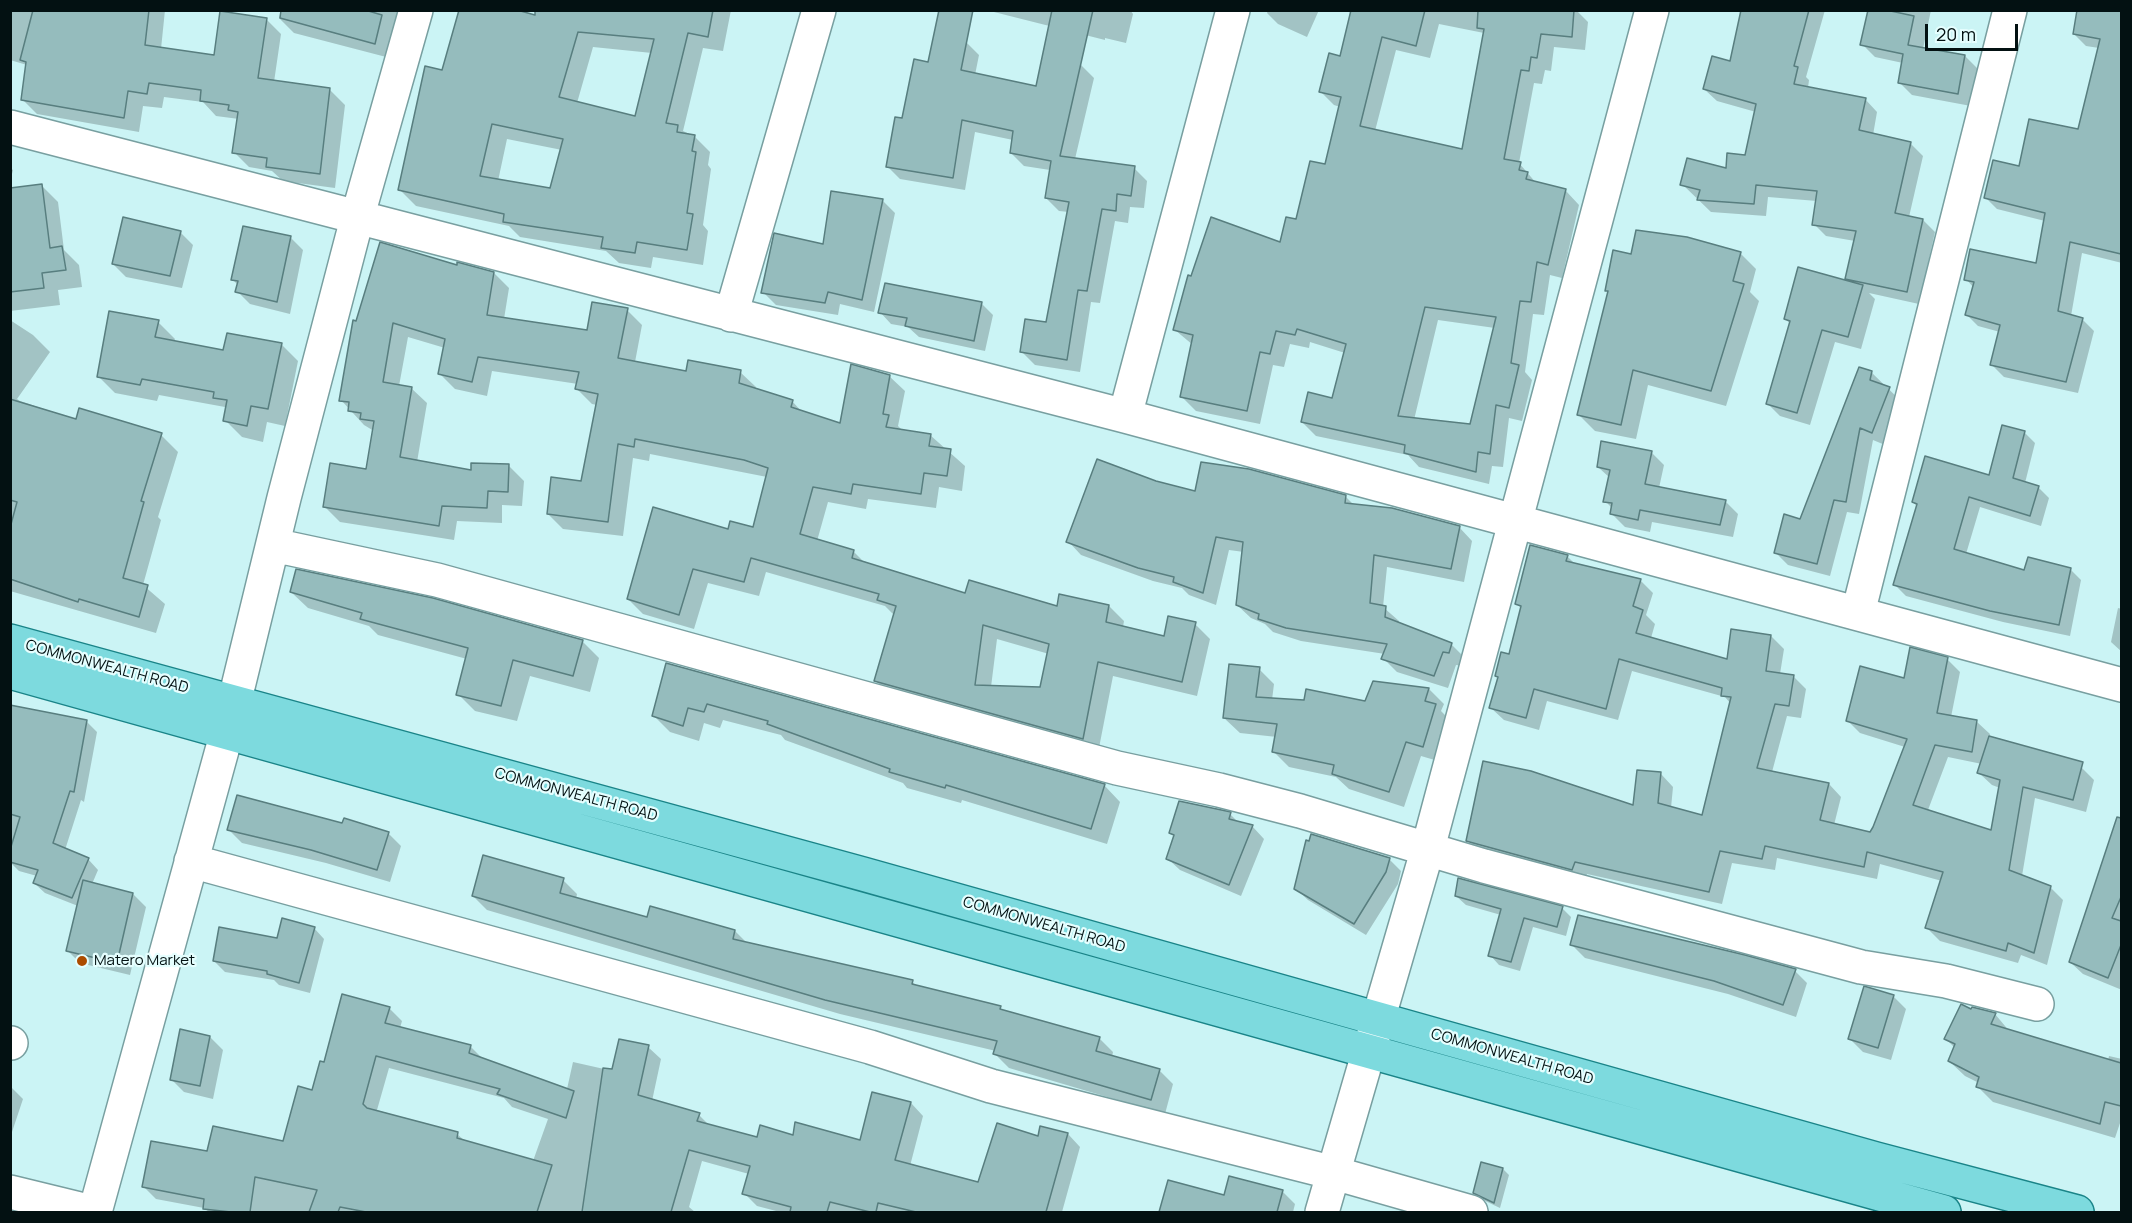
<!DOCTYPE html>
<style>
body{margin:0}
#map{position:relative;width:2132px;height:1223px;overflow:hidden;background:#cbf4f5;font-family:Manrope,sans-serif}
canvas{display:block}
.frame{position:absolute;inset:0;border:12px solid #031112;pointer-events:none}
.scale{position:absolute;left:1925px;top:24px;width:93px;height:27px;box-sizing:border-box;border:3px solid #031112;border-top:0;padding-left:8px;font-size:18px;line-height:21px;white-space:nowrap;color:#031112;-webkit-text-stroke:4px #e5fefe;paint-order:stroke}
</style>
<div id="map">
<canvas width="2132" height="1223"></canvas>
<div class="frame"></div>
<div class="scale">20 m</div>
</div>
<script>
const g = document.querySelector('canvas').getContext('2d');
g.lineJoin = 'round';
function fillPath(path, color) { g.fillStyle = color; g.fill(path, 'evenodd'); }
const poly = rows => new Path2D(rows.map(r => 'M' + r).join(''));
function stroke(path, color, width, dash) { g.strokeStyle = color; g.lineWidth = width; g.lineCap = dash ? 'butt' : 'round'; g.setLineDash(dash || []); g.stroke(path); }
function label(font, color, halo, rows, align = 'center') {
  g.font = font + ' Manrope,sans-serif'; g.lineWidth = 4.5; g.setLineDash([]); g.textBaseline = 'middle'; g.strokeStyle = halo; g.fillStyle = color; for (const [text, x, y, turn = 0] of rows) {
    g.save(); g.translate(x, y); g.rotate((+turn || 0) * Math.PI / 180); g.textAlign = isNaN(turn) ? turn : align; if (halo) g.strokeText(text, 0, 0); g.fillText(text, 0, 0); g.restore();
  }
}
const shadow = poly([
 [10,10,165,10,161,49,215,57,266,19,281,34,274,82,330,90,345,105,335,188,283,181,272,171,249,167,234,152,239,119,216,116,203,102,164,97,162,108,143,106,139,132,37,114,22,99,27,65,10,60],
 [281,10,409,10,390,58,294,33,279,18],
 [556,10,731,10,723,51,703,48,683,131,694,136,710,152,708,165,711,169,703,225,708,231,703,265,653,257,651,268,619,263,606,251,520,237,509,226,416,206,400,190,443,71,554,22],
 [593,47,652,53,636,118,577,103],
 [507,139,562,150,551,190,498,181],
 [986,10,1130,10,1133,14,1126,43,1105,38,1105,40],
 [1268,10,1319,10,1307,37,1278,24,1267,13],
 [1353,10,1576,10,1588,22,1585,50,1554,47,1551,71,1545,70,1542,84,1534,83,1519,163,1537,184,1566,191,1579,205,1562,278,1550,275,1544,315,1533,314,1525,372,1532,380,1522,421,1509,418,1503,467,1492,466,1489,484,1419,467,1408,455,1316,436,1302,422,1333,399,1345,353,1310,342,1309,348,1290,344,1284,367,1273,365,1260,424,1196,411,1182,397,1193,345,1175,330,1192,277,1281,244,1297,221,1326,166,1340,107,1334,105,1321,92,1341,58],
 [1439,24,1484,33,1463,151,1375,131,1396,50,1430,58],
 [1438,320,1495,328,1471,426,1414,420],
 [1743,10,1825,10,1806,77,1809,80,1808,88,1865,99,1877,112,1873,135,1911,144,1923,156,1909,217,1923,220,1935,232,1919,304,1869,293,1875,299,1861,349,1835,342,1810,425,1780,416,1767,403,1791,324,1785,319,1852,283,1847,278,1855,241,1826,236,1814,224,1817,201,1768,197,1766,216,1711,212,1682,184,1727,170,1746,156,1756,112,1717,101,1704,89,1732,63],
 [1869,10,1931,10,1923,49,1965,56,1978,69,1971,106,1912,95,1899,82,1903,63,1875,57,1862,44],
 [2079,10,2122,10,2122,263,2082,253,2071,316,2082,319,2094,331,2078,393,2004,377,1992,365,2000,332,1978,326,1966,314,1974,288,1966,279,2037,265,2045,221,1997,209,1985,197,2020,168,2079,131,2099,48,2086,46,2074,34],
 [966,42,979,55,975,75,1037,87,1081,65,1094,78,1075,159,1134,168,1147,181,1144,208,1130,207,1128,223,1115,221,1100,303,1091,302,1080,372,1035,365,1022,352,1047,324,1069,212,1059,211,1046,198,1050,170,1024,166,1011,153,1013,140,975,132,965,190,900,179,887,166,903,120,930,63],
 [10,168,13,170,10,182],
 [41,185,58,202,64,250,79,265,82,287,58,290,60,305,10,311,10,189],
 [882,200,895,213,874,312,840,304,838,315,776,305,763,292],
 [180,232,193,245,182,288,126,277,113,264],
 [290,237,303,250,290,314,250,304,237,291,238,285,233,280],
 [1740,253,1756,269,1750,292,1759,301,1726,406,1648,385,1636,439,1595,431,1579,415,1609,292,1607,290,1632,255],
 [458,267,494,273,509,288,504,319,588,332,627,310,642,325,635,362,687,373,740,372,756,387,755,389,792,401,803,413,841,425,889,376,905,391,898,426,903,431,930,435,965,466,962,491,939,487,936,508,868,499,866,509,828,502,817,541,853,551,866,564,966,594,1058,608,1109,606,1124,621,1123,627,1166,638,1195,624,1210,639,1197,696,1113,676,1098,753,891,696,876,681,895,616,885,606,766,572,759,596,708,583,694,629,643,614,628,599,729,531,754,529,767,477,650,454,649,461,633,458,623,536,563,529,548,514,582,483,597,405,592,404,577,389,578,384,492,371,487,396,455,389,440,374,445,348,408,337,399,386,411,388,427,403,417,462,472,472,509,466,524,481,522,506,502,505,502,523,457,521,454,540,340,522,325,507,367,471,374,431,364,425,341,400,354,322],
 [997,639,1049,654,1042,689,991,687],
 [981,303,993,315,985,351,919,337,908,327,891,324,880,312],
 [10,320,33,335,50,352,17,399,20,401,77,420,161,435,178,452,158,517,161,520,143,585,165,604,156,633,10,591],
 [158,322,175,339,174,342,225,351,281,344,298,361,285,426,267,422,263,442,242,437,225,420,227,409,225,407,159,395,157,401,115,393,98,376],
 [1871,372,1902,402,1885,445,1873,440,1859,514,1847,512,1830,576,1788,565,1775,552,1801,521],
 [2024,432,2035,443,2025,483,2038,487,2049,498,2041,526,1980,507,1966,554,2024,572,2070,569,2081,580,2070,636,2003,622,1906,596,1895,585,1918,507,1913,502,1990,477],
 [1651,452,1664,465,1659,488,1725,501,1738,514,1733,537,1652,522,1650,532,1625,527,1612,514,1613,509,1605,501,1610,478,1598,467],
 [1156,483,1196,492,1345,496,1354,505,1459,527,1472,541,1464,582,1387,567,1383,607,1399,621,1399,624,1451,644,1465,658,1463,666,1456,665,1448,688,1397,672,1383,658,1385,654,1301,641,1273,632,1265,624,1251,618,1237,605,1244,552,1229,550,1216,605,1189,595,1182,588,1153,581,1081,555,1068,541],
 [1567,556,1576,565,1640,580,1653,593,1646,615,1655,624,1651,638,1728,661,1771,636,1784,649,1780,674,1793,676,1806,689,1801,718,1787,716,1772,772,1829,784,1841,797,1834,825,1870,834,1905,747,1860,733,1847,720,1906,680,1947,659,1960,672,1951,717,1977,722,1990,734,1989,738,2081,767,2094,780,2086,812,2035,798,2022,876,2050,887,2063,900,2047,965,2021,955,2018,963,1940,941,1927,928,1942,881,1880,864,1877,879,1777,858,1775,870,1732,863,1722,904,1587,874,1585,882,1481,853,1468,841,1634,807,1661,774,1673,787,1671,808,1703,816,1731,704,1725,697,1632,671,1618,720,1547,701,1539,730,1504,720,1491,708,1510,656,1522,609,1517,604],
 [1948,757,1982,764,1979,773,1992,785,2000,788,1992,832,1928,810],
 [291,592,582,641,599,658,590,692,530,676,517,721,475,711,458,694,467,659,378,635,369,626,308,608],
 [2118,608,2122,609,2122,652,2111,642],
 [667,665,1104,785,1120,802,1107,844,962,800,961,803,907,788,903,783,785,740,781,735,723,720,720,728,704,723,699,741,670,732,653,715],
 [1259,669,1274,684,1272,700,1366,702,1374,683,1429,689,1444,704,1441,711,1451,721,1438,761,1421,756,1404,807,1349,789,1336,777,1289,767,1274,752,1277,737,1240,733,1224,718],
 [10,706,87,722,97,732,84,802,81,800,65,850,88,859,98,870,92,884,133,894,146,907,130,975,80,963,67,950,78,906,45,893,34,883,37,876,19,871,10,862,13,847,10,847],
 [1230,814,1239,823,1252,826,1264,839,1241,896,1180,870,1167,858,1175,837,1171,833],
 [343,824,388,833,401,846,390,882,326,863,242,843,229,830],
 [2120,827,2122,827,2122,990,2083,974,2070,962],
 [1389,859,1401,871,1398,884,1366,935,1308,900,1295,888],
 [563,880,577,894,576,899,648,919,735,931,747,943,912,982,917,986,1000,1008,1004,1012,1099,1038,1113,1052,1112,1057,1159,1070,1173,1084,1165,1114,1009,1068,995,1054,996,1051,840,1014,487,910,473,896],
 [1456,896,1562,908,1571,917,1566,936,1533,927,1520,971,1499,965,1490,955,1501,915,1466,905],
 [314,928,324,939,310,993,279,985,274,980,225,972,214,961],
 [1572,945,1794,970,1807,983,1796,1017,1728,994,1585,958],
 [1893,996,1906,1009,1891,1060,1863,1052,1850,1039],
 [389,1008,402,1021,400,1028,470,1046,483,1059,567,1089,573,1062,613,1071,648,1047,661,1059,652,1101,699,1115,710,1126,758,1139,795,1137,861,1142,911,1103,923,1116,910,1166,979,1184,1039,1138,1041,1128,1068,1134,1080,1147,1062,1212,780,1212,757,1206,744,1193,749,1174,702,1161,689,1207,695,1212,450,1212,438,1208,437,1212,209,1212,204,1208,156,1199,143,1186,209,1153,284,1143,313,1092,325,1064],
 [389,1068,504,1098,512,1107,548,1119,533,1161,465,1141,457,1134,377,1110],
 [1972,1011,1995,1014,2010,1032,2108,1061,2109,1056,2122,1059,2122,1117,2115,1138,1993,1102,1978,1087,1979,1083,1965,1076,1949,1061,1955,1048,1946,1039],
 [210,1037,223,1050,213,1099,184,1092,171,1079],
 [10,1086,23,1099,10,1138],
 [1503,1169,1509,1175,1500,1208,1481,1199,1475,1193],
 [1169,1181,1225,1197,1282,1191,1295,1204,1293,1212,1161,1212]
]);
const building = poly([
 [33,10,149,10,145,45,214,55,220,11,267,18,258,78,330,88,320,174,266,167,267,158,232,153,238,112,228,110,229,105,200,101,201,90,149,83,147,94,128,91,124,118,21,100,26,62,20,60,33,10],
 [281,10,365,10,382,15,375,44,280,18,281,10],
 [459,10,517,10,535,15,535,10,713,10,708,37,688,33,666,123,678,125,677,132,695,135,692,151,696,152,687,213,693,214,687,250,637,242,635,253,601,248,603,237,503,222,504,214,398,190,425,66,442,70,459,10],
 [578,32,654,39,635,116,559,97,578,32],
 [492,124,563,139,550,188,480,176,492,124],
 [939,10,973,10,961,70,1036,86,1052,10,1093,10,1060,156,1135,166,1131,196,1117,194,1116,211,1102,209,1087,291,1078,290,1067,360,1020,352,1025,319,1046,322,1069,202,1045,198,1051,161,1010,153,1013,131,962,120,953,178,886,167,895,117,902,118,914,59,928,62,939,10],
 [1351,10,1425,10,1416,46,1382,37,1360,126,1462,149,1484,29,1477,28,1478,10,1574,10,1572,37,1541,34,1537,58,1531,57,1529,71,1521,70,1504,159,1521,162,1519,170,1528,172,1526,179,1566,189,1548,265,1537,262,1531,302,1520,301,1511,363,1519,365,1509,408,1496,405,1490,454,1478,452,1476,472,1404,453,1405,445,1301,422,1308,392,1332,398,1346,344,1297,329,1295,335,1276,331,1270,354,1260,352,1247,411,1180,397,1193,335,1173,330,1188,275,1191,276,1211,217,1280,242,1286,217,1296,219,1310,161,1325,164,1341,97,1319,92,1329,53,1340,56,1351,10],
 [1425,307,1496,317,1470,424,1398,416,1425,307],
 [1741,10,1809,10,1794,66,1798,67,1794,84,1866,98,1859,130,1911,142,1895,213,1923,219,1907,292,1845,279,1856,231,1812,225,1817,191,1756,185,1754,204,1697,200,1700,190,1680,185,1687,158,1726,168,1727,153,1745,155,1756,104,1703,89,1712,56,1730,61,1741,10],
 [1868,10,1886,10,1914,16,1908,45,1965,55,1958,94,1898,83,1903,54,1860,45,1868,10],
 [2077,10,2121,10,2121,254,2070,242,2058,311,2083,318,2066,382,1990,365,2000,325,1965,315,1974,282,1964,280,1970,249,2036,263,2045,213,1984,198,1993,160,2019,166,2029,119,2078,129,2100,39,2073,34,2077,10],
 [42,184,50,248,62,246,66,270,42,273,44,288,10,292,10,188,42,184],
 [831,191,883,199,862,300,828,292,825,303,761,293,774,233,823,244,831,191],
 [123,217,181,231,170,276,112,264,123,217],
 [243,226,291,236,277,302,235,292,238,281,231,280,243,226],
 [1636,230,1687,237,1741,252,1733,281,1744,284,1711,391,1633,370,1621,425,1577,415,1608,291,1605,291,1613,250,1631,254,1636,230],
 [380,242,457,265,457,262,494,272,487,315,587,330,592,302,628,308,618,358,686,371,688,360,741,370,739,383,793,400,791,407,840,423,851,364,890,375,883,414,889,415,886,427,931,434,929,446,951,449,947,476,924,473,921,494,853,484,851,494,813,487,800,534,854,550,852,558,965,593,969,580,1057,606,1059,594,1109,605,1106,622,1164,636,1168,616,1196,622,1182,682,1098,662,1083,739,874,681,896,606,877,600,879,594,751,558,744,582,693,569,679,615,627,599,653,507,728,529,730,521,753,527,768,468,744,460,635,439,634,447,618,444,608,522,547,514,551,477,581,481,598,394,575,389,579,372,478,357,472,382,438,374,445,339,393,323,383,382,412,387,400,457,471,470,471,463,509,464,508,492,488,491,487,508,442,506,439,526,323,507,330,463,366,469,374,421,360,419,361,413,348,411,349,402,339,401,353,320,356,321,380,242],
 [983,625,1049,644,1040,687,975,685,983,625],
 [1798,267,1863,285,1848,337,1822,330,1797,413,1766,404,1790,321,1784,319,1798,267],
 [885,283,982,302,974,341,905,326,907,318,878,313,885,283],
 [109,311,159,320,155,337,223,350,227,333,282,343,268,409,251,406,247,426,223,421,227,400,213,398,214,392,142,379,140,385,97,377,109,311],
 [1859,367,1872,371,1870,380,1890,387,1872,433,1860,428,1846,502,1834,500,1817,564,1774,553,1784,514,1800,519,1859,367],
 [10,399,76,419,79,408,162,433,141,501,144,502,123,578,148,585,139,617,79,599,78,602,10,579,10,528,17,502,10,500,10,399],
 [2002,425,2025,431,2013,478,2039,486,2030,516,1969,497,1954,549,2024,570,2028,557,2071,568,2059,625,1990,611,1893,585,1917,504,1912,502,1925,456,1989,475,2002,425],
 [1601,441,1652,451,1645,484,1726,500,1720,525,1640,510,1638,520,1610,514,1612,503,1603,502,1610,470,1597,467,1601,441],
 [1097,459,1156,481,1195,491,1201,462,1249,469,1346,495,1345,503,1392,508,1460,526,1451,569,1374,555,1370,603,1386,606,1385,617,1452,643,1449,653,1443,652,1434,676,1381,659,1387,644,1286,628,1258,619,1259,614,1236,605,1243,542,1216,537,1203,593,1173,582,1174,577,1138,568,1066,542,1097,459],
 [1530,545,1568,555,1566,561,1641,579,1633,606,1643,610,1636,633,1727,659,1731,629,1771,635,1766,671,1794,675,1789,706,1775,704,1757,768,1829,783,1820,820,1870,832,1873,827,1907,739,1846,721,1860,666,1904,678,1910,647,1948,657,1937,713,1977,720,1972,752,1935,745,1913,805,1991,830,2000,780,1977,773,1989,736,2083,762,2073,800,2023,787,2009,870,2051,886,2034,953,2008,943,2006,951,1925,928,1943,872,1867,852,1864,867,1765,846,1762,859,1720,851,1709,892,1575,862,1572,870,1466,841,1483,761,1531,771,1633,805,1637,770,1661,772,1658,803,1702,815,1731,697,1721,696,1722,688,1619,659,1606,709,1534,689,1526,718,1489,708,1498,677,1495,676,1501,652,1509,654,1521,606,1515,604,1530,545],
 [296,569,433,598,583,640,573,676,513,660,501,706,456,695,468,648,360,619,362,613,290,592,296,569],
 [666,663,1105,784,1091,829,946,785,945,788,889,772,890,769,767,724,768,721,707,704,704,712,688,708,683,726,652,716,666,663],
 [1229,664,1260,667,1256,697,1304,700,1306,689,1365,701,1373,681,1429,688,1425,701,1436,704,1423,747,1406,742,1389,792,1332,774,1334,765,1272,752,1277,724,1223,718,1229,664],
 [10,705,87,720,74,792,70,791,53,843,89,858,72,898,33,883,38,870,10,862,10,850,20,817,10,814,10,705],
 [237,795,342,823,344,818,389,832,377,870,311,850,227,830,237,795],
 [1179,801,1231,812,1229,819,1253,825,1229,885,1166,859,1174,835,1169,833,1179,801],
 [2117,817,2121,818,2121,897,2112,918,2121,921,2121,945,2108,978,2069,962,2117,817],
 [1311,834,1390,858,1386,872,1354,924,1294,889,1306,840,1309,841,1311,834],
 [483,855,564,878,560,893,647,917,650,906,735,930,733,939,913,980,912,984,1001,1006,1000,1009,1100,1037,1096,1051,1160,1069,1151,1100,993,1054,997,1041,825,1000,472,896,483,855],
 [1458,878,1563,906,1557,927,1524,918,1511,962,1488,956,1501,909,1455,896,1458,878],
 [83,880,133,893,117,963,66,951,83,880],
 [1578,915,1745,955,1796,969,1783,1005,1714,981,1570,945,1578,915],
 [282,918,315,927,299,983,267,974,267,971,213,961,219,927,277,938,282,918],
 [1864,986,1894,995,1878,1048,1848,1039,1864,986],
 [342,994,390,1007,385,1023,471,1045,469,1053,574,1091,566,1118,497,1094,500,1089,376,1056,363,1104,367,1108,458,1132,457,1138,552,1165,537,1212,366,1212,340,1207,338,1212,309,1212,317,1190,255,1177,250,1212,231,1212,203,1209,204,1199,142,1187,151,1141,207,1151,213,1126,283,1141,298,1086,312,1090,320,1061,324,1062,342,994],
 [1961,1004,1971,1009,1972,1007,1996,1013,1991,1024,2121,1063,2121,1106,2105,1102,2100,1124,1976,1087,1979,1077,1948,1061,1955,1044,1944,1039,1961,1004],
 [180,1029,210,1036,200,1086,170,1080,180,1029],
 [619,1039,649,1045,638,1095,700,1113,697,1121,757,1137,760,1125,793,1135,795,1122,860,1140,872,1092,911,1102,895,1160,978,1182,997,1123,1038,1136,1040,1126,1068,1133,1046,1212,916,1212,878,1203,876,1212,870,1212,830,1202,827,1212,790,1212,791,1207,742,1194,750,1166,689,1150,671,1212,582,1212,603,1068,612,1069,619,1039],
 [1481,1162,1503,1168,1494,1203,1473,1193,1481,1162],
 [1229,1176,1283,1190,1277,1212,1159,1212,1168,1180,1224,1195,1229,1176]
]);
const minor = poly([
 [10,127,1125,416,2122,685],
 [731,315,819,10],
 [1125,416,1233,10],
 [273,545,437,580,1117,768,1219,790,1300,811,1484,866,1861,967,1946,981,2037,1004],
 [1858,613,2010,10],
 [191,861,870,1047,991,1086,1334,1173,1471,1212],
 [10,1043,11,1043],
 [10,1192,92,1212],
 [95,1212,227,732,284,498,358,215,416,10],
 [1322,1212,1428,848,1652,10]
]);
const major = poly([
 [10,641,863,874,1876,1159,2077,1212],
 [10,672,1944,1212]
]);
const markers = [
 [82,961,6,"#ac4c00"]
];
const streetNames = [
 ["COMMONWEALTH ROAD",107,667,15],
 ["COMMONWEALTH ROAD",576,795,15],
 ["COMMONWEALTH ROAD",1044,925,16],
 ["COMMONWEALTH ROAD",1512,1057,16]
];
const poiNames = [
 ["Matero Market",94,961]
];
fillPath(shadow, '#0003');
fillPath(building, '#95bcbd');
stroke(building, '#587e7f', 1.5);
stroke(minor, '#789fa0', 36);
stroke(major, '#1a8488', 36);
stroke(minor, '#fff', 33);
stroke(major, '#7ddade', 33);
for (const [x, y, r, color] of markers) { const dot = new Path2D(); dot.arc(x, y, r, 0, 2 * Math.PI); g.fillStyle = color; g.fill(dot); stroke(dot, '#e5fefe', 2); }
label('15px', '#031112', '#e5fefe', streetNames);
label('15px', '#031112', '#e5fefe', poiNames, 'left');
</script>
